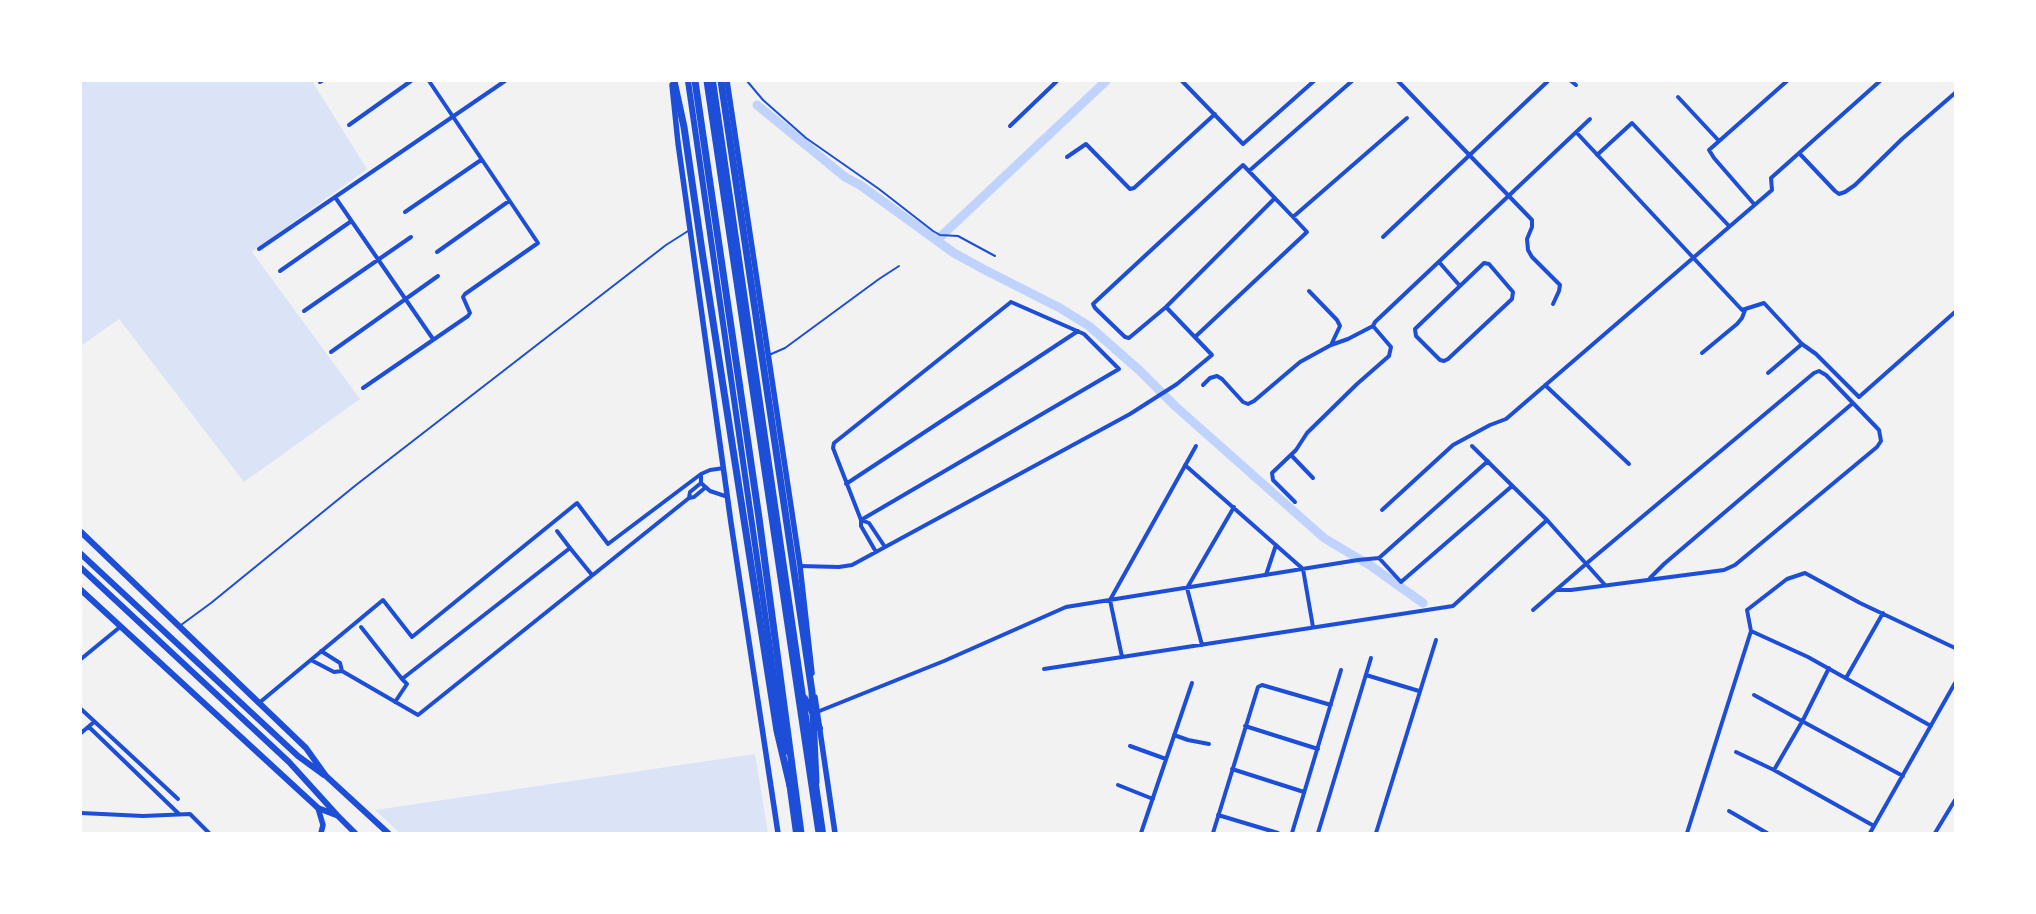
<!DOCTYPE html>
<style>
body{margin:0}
#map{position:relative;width:2036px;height:914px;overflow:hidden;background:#f2f2f2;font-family:"Varela Round",sans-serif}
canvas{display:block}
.frame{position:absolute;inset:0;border:82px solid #fff;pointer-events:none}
</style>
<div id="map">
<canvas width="2036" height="914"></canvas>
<div class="frame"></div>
</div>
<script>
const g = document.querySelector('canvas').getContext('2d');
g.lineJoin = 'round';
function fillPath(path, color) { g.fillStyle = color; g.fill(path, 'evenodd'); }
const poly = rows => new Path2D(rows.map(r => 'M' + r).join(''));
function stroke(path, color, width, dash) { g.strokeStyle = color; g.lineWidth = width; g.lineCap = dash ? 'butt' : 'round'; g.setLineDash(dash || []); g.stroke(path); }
const green = poly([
 [81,81,312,81,367,169,252,252,360,399,244,482,119,319,81,346],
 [755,754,768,833,400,833,375,810]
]);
const canal = poly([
 [757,105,845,177,860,185,954,253,985,270,1060,308,1089,326,1139,370,1175,406,1324,538,1371,566,1423,603],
 [937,240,1106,81]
]);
const service = poly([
 [747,81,763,100,806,138,879,189,933,231,940,235,958,236,995,256],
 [769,355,785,348,879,279,899,266],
 [181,625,211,603,356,485,666,245,688,231]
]);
const minor = poly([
 [1182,81,1243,144,1314,81],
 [1398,81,1532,220,1532,227,1527,239,1528,250,1532,257,1560,285,1559,291,1553,304],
 [1571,81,1576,85],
 [320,82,322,81],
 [1678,97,1719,141],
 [349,125,411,81],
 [1010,126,1057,81],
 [1576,132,1742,310,1764,303,1802,344,1816,354,1859,397,1955,312],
 [1799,153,1835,191,1839,194,1845,192,1855,185,1902,139,1955,93],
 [1597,155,1632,123,1729,226],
 [1067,157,1086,144,1126,185,1130,189,1134,188,1215,114],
 [1249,171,1352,81],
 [335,197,433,339],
 [1754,204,1714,158,1709,150,1787,81],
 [405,212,481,160],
 [1293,217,1407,118],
 [1383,237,1548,81],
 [259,249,505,81],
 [437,252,509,201],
 [1439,262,1460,286],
 [1484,263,1489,264,1513,292,1512,299,1448,359,1444,361,1440,360,1416,336,1415,329,1484,263],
 [280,271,350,222],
 [1309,291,1337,320,1340,326,1331,345],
 [1011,302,1084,334,1119,369,861,520,833,448,834,443,1011,302],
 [304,311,411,237],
 [1373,326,1375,322,1590,119],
 [1195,337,1307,232,1293,217,1243,165,1093,304,1095,308,1125,337,1129,338,1166,307,1275,198],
 [331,352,438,276],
 [1702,353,1737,324,1742,318,1745,310],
 [1768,373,1802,344],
 [1203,385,1210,378,1217,376,1222,379,1243,402,1248,404,1254,401,1300,362,1331,345,1348,339,1373,326],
 [1545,385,1629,464],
 [363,388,468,316,470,313,463,297,465,294,538,243,429,81],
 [1472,446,1547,520,1605,585],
 [1291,455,1313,478],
 [1185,465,1303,569,1313,627],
 [724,468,710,470,701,474,701,483,710,491,728,497],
 [701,483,690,492,689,498,694,497,706,487],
 [846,484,1078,331],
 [1295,502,1273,480,1272,473,1296,450,1307,433,1357,384,1389,356,1391,347,1373,326],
 [1382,510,1453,445,1490,425,1506,419,1772,190,1771,178,1880,81],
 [557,531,570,548],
 [876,552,861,526,861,520,869,523,885,547],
 [1379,558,1401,582,1512,486],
 [800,566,839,567,852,565,1130,414,1177,384,1212,355,1166,307],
 [1266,575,1276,545],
 [1650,578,1664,564,1853,403],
 [1533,610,1556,590,1587,563,1814,373,1819,371,1826,375,1879,430,1881,441,1877,447,1735,565,1724,570,1571,590,1556,590],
 [361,627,402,679],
 [1751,631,1808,657,1931,726],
 [1202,645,1187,588,1234,507],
 [321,651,340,663,342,671],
 [1122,657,1110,600,1196,446],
 [81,659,120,627],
 [311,660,334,672,342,671,418,715,689,498],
 [1044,669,1453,606,1547,520],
 [1366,675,1419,691],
 [1846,678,1883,613],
 [1754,695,1903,776],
 [395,702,407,684,402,679,570,548,592,575],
 [259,703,383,600,412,637,577,503,608,544,701,474],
 [81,709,178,799],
 [817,712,944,661,1066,607,1358,560,1379,558,1488,461],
 [1245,726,1318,749],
 [89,727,179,814],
 [81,733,94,722],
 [1174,735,1188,740,1209,744],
 [1130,746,1166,759],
 [1736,752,1774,770,1874,826],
 [1232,769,1304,792],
 [1774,770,1803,720,1829,668],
 [1118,785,1153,799],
 [1729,811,1767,833],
 [81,813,143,816,190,814,209,833],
 [1218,815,1278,833],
 [1141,833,1192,683],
 [1213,833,1258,687,1262,685,1331,705],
 [1292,833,1341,670],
 [1318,833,1371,658],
 [1376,833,1436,640],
 [1687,833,1751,631,1747,610,1787,579,1805,573,1860,603,1955,648],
 [1870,833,1955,683],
 [1935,833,1955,800]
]);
const secondary = poly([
 [727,81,800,566,812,673],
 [672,85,678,143,731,523,778,833],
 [815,697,835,833],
 [318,808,323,825,321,833]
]);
const primary = poly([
 [81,532,306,748,326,776,388,833],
 [81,554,298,756,324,775],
 [81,568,289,762,337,815,355,833],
 [81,590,318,808,336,815]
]);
const trunk = poly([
 [688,81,785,752],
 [713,81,812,758],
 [805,698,820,728],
 [815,778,823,833],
 [789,782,796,833]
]);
const motorway = poly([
 [674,81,684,127,702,251,777,731,790,786],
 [695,81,759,518,801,833],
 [707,81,819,833],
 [721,81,812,692,816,782]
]);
fillPath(green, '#dbe4f7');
stroke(canal, '#bfd3fe', 9);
stroke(service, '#1d4ed8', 2);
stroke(minor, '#1d4ed8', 4);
stroke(secondary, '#1d4ed8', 5.5);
stroke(primary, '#1d4ed8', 6);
stroke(trunk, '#1d4ed8', 6);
stroke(motorway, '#1d4ed8', 7);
</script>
